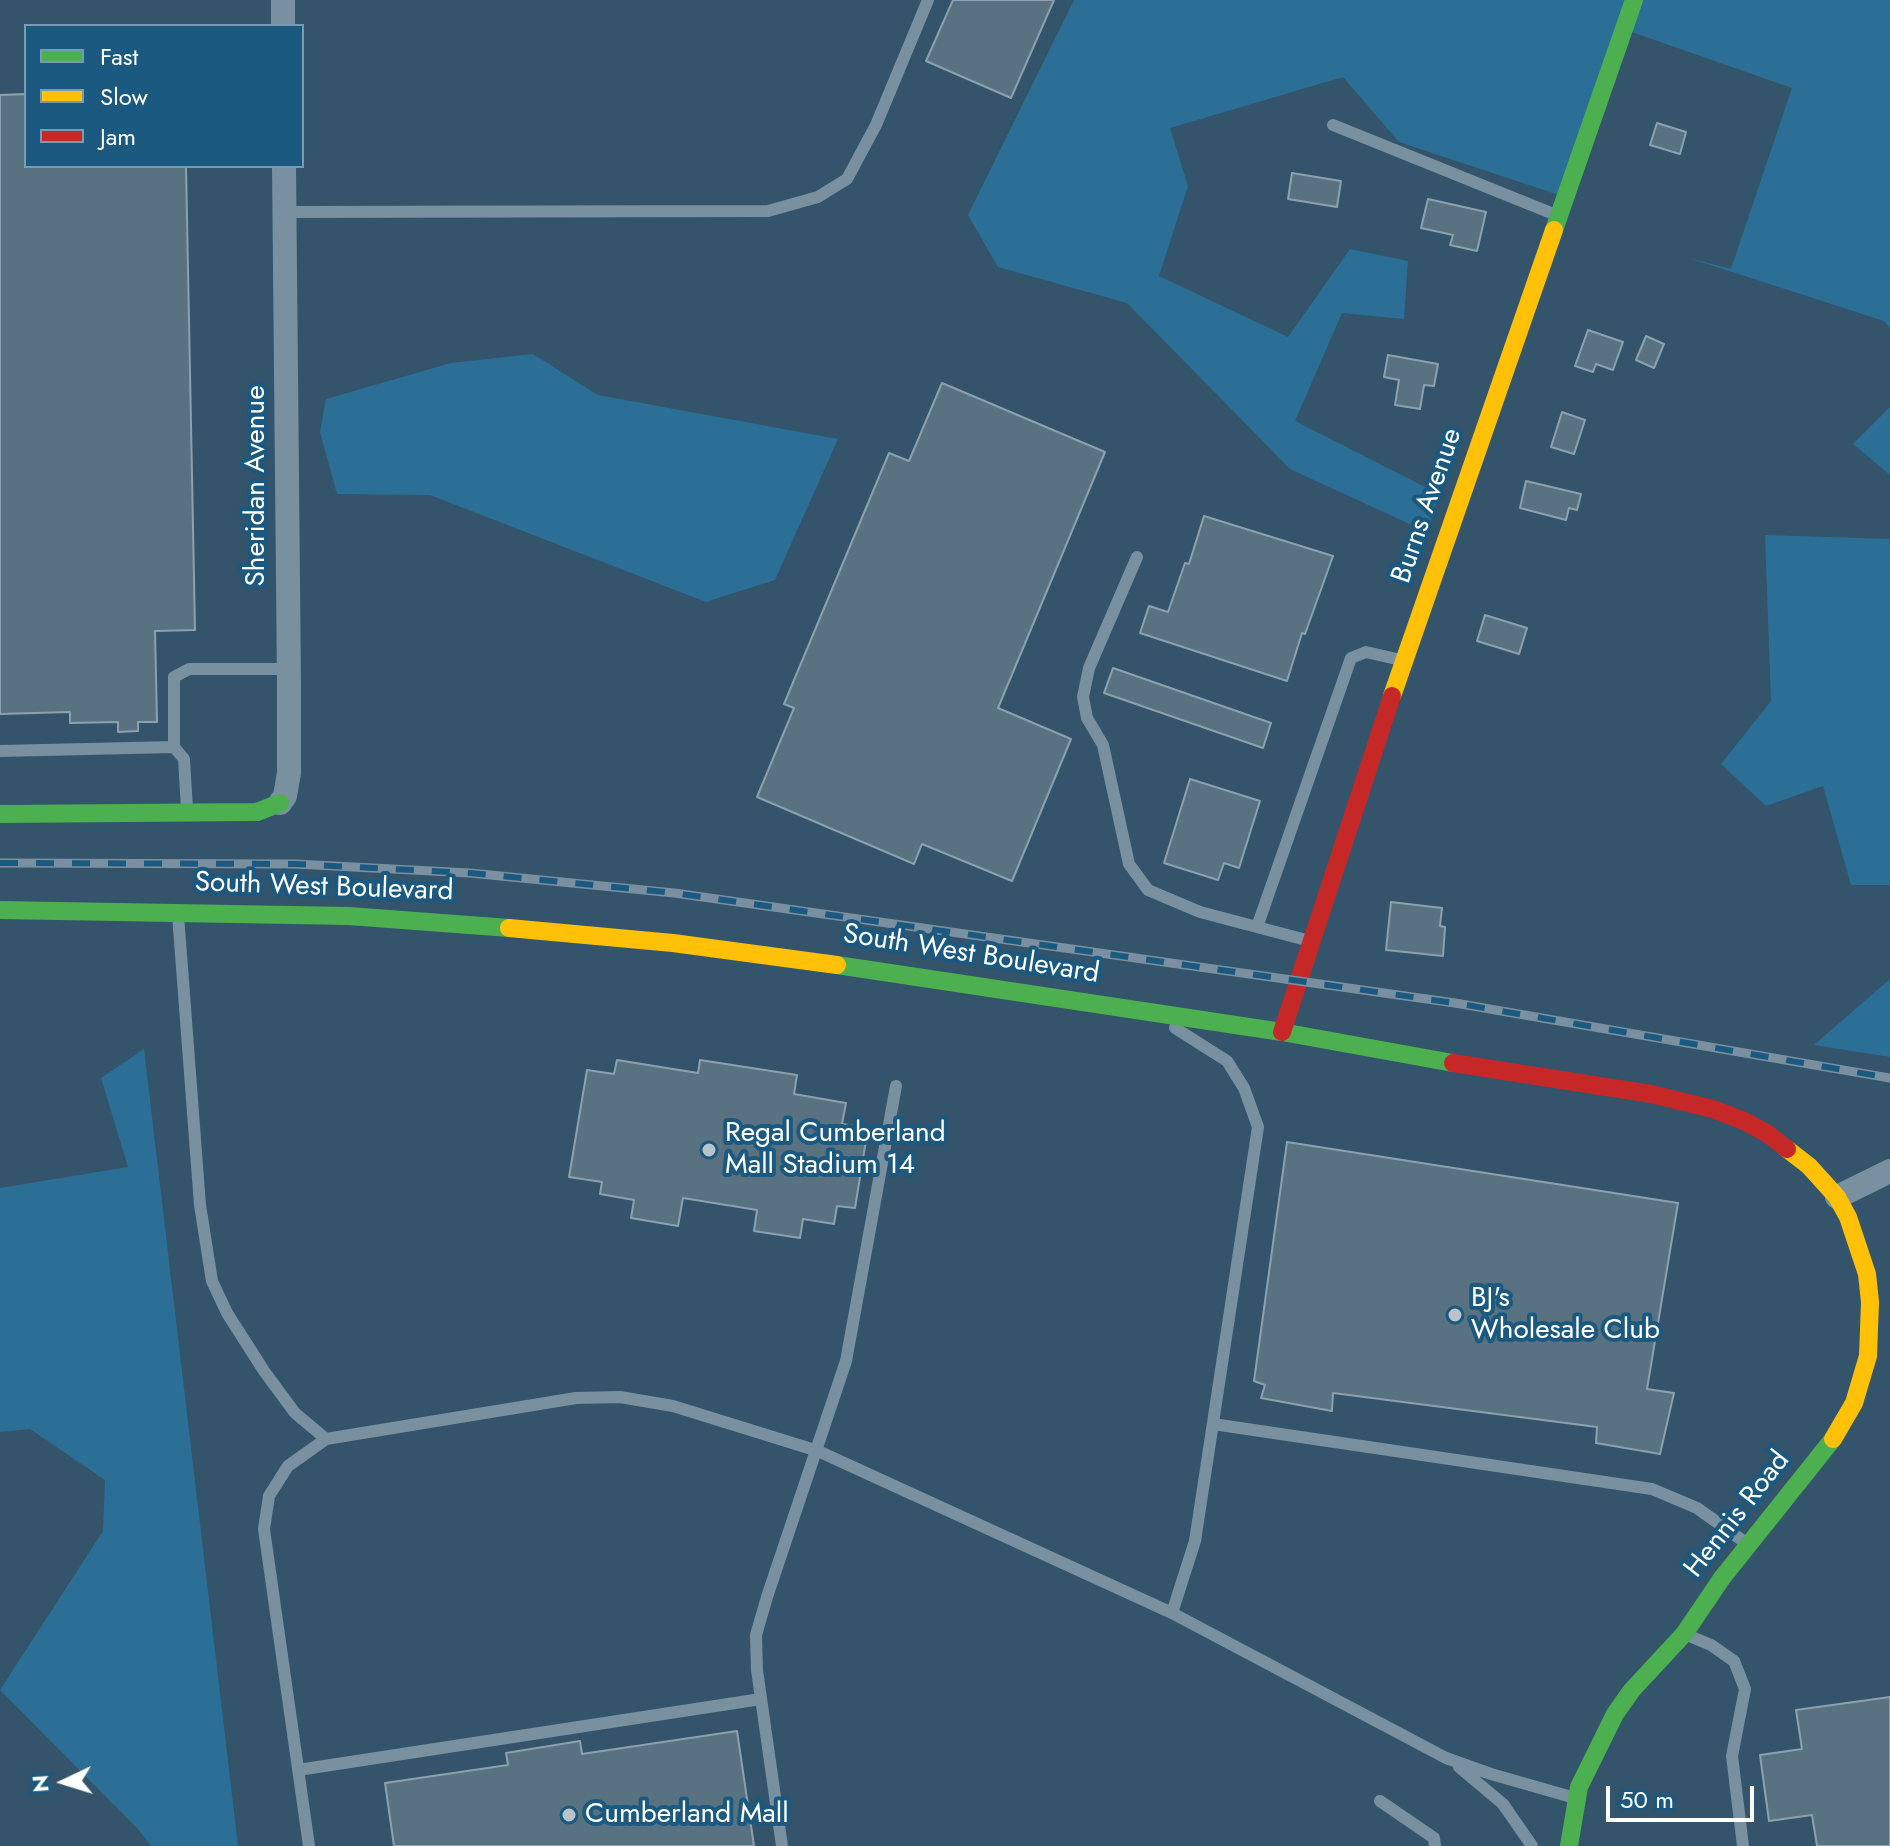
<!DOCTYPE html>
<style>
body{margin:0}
#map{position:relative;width:1890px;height:1846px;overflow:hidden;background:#33546a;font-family:Jost,sans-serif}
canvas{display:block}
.legend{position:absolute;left:24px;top:24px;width:280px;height:144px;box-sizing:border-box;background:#1c5980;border:2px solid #779bb3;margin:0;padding:10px 14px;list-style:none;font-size:24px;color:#fff}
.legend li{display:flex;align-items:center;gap:16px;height:40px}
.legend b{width:40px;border:2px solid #779bb3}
.north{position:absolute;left:24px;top:1742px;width:80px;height:80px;-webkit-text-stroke:6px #1c5980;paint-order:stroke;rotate:266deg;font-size:22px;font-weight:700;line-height:32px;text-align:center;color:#fff}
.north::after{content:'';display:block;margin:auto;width:28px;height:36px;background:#fff;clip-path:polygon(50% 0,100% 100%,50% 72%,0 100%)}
.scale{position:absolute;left:1606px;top:1786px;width:148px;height:36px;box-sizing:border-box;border:4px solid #fff;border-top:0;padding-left:10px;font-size:24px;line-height:28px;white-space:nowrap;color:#fff;-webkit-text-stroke:6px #1c5980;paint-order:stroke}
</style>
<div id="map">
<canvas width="1890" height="1846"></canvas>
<ul class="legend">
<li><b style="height:10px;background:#4caf50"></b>Fast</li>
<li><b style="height:10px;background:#ffc107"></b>Slow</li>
<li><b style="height:10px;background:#c62828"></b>Jam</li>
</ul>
<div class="north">N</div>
<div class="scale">50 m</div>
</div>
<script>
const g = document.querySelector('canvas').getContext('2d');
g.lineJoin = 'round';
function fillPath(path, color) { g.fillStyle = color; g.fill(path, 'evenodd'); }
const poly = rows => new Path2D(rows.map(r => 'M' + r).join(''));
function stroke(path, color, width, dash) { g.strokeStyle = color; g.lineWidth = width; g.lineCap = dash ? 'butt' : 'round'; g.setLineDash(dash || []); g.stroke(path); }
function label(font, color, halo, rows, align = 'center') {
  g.font = font + ' Jost,sans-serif'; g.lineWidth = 8; g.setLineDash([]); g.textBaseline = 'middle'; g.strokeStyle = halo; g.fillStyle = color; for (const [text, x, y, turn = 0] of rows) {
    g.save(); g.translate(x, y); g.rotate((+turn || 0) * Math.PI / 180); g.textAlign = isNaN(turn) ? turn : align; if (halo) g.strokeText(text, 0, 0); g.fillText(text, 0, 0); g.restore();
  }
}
const green = poly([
 [1074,0,1890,0,1890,328,1884,321,1689,258,1731,269,1792,88,1623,29,1565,197,1399,142,1343,77,1170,128,1188,186,1159,276,1288,337,1350,249,1408,261,1404,319,1342,313,1295,421,1439,494,1427,532,1290,469,1127,303,998,267,968,215],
 [533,354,598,395,838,439,775,580,706,602,430,495,337,494,320,432,326,399,451,363],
 [1890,407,1890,475,1853,444],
 [1765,535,1890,539,1890,885,1851,885,1823,786,1766,806,1721,764,1771,701],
 [1890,979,1890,1057,1814,1045],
 [144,1049,238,1846,151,1846,138,1829,0,1690,103,1531,105,1480,30,1429,0,1432,0,1188,128,1167,101,1078]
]);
const building = poly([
 [953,0,1054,0,1011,98,926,61,953,0],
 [26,94,26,166,186,166,195,630,155,631,157,722,138,722,138,731,118,732,118,722,70,723,70,712,0,714,0,95,26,94],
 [1657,123,1686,132,1680,154,1650,145,1657,123],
 [1292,173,1341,181,1337,207,1288,199,1292,173],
 [1428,199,1486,212,1477,251,1450,245,1453,235,1421,228,1428,199],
 [1588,330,1623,342,1613,370,1596,364,1593,372,1575,366,1588,330],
 [1646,336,1664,344,1654,368,1636,360,1646,336],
 [1388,355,1438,364,1434,386,1424,385,1420,409,1395,405,1399,380,1384,377,1388,355],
 [942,383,1105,452,998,708,1071,739,1012,881,922,844,914,864,757,797,794,708,784,704,889,453,909,461,942,383],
 [1562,412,1585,420,1574,454,1551,447,1562,412],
 [1526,481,1581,494,1577,510,1569,508,1566,520,1520,508,1526,481],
 [1204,516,1333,556,1305,634,1302,633,1287,681,1140,633,1149,606,1168,612,1185,563,1189,564,1204,516],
 [1485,615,1527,628,1519,654,1477,641,1485,615],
 [1113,668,1271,723,1263,748,1104,693,1113,668],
 [1190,779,1260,801,1239,868,1224,863,1218,880,1164,863,1190,779],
 [1391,902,1442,908,1440,926,1445,927,1443,956,1386,950,1391,902],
 [617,1060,698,1073,700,1060,797,1075,794,1094,846,1103,842,1124,868,1128,855,1208,837,1206,834,1224,803,1219,800,1238,754,1231,757,1210,683,1198,678,1226,631,1218,634,1200,600,1194,602,1182,569,1177,587,1070,614,1074,617,1060],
 [1287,1142,1678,1203,1647,1389,1674,1393,1660,1454,1596,1443,1597,1427,1333,1393,1332,1411,1261,1398,1265,1385,1254,1381,1287,1142],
 [1890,1697,1890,1846,1817,1846,1812,1815,1769,1821,1760,1755,1802,1749,1796,1710,1890,1697],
 [737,1731,754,1846,394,1846,385,1783,508,1765,506,1753,580,1741,582,1754,737,1731]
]);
const lane = poly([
 [1333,125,1556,215],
 [284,212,768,211,818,197,847,179,876,125,928,0],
 [1137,557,1089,668,1083,697,1087,718,1103,745,1129,864,1148,890,1200,912,1310,941],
 [0,751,174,747],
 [187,809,184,759,174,747,174,677,189,669,289,669],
 [178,915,200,1205,212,1281,227,1313,264,1371,295,1413,326,1439],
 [1257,927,1351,658,1366,652,1401,660],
 [1213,1424,1652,1489,1697,1508,1746,1543],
 [1172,1613,1195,1541,1258,1127,1244,1088,1227,1061,1175,1028],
 [1687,1635,1711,1645,1734,1661,1745,1689,1732,1756,1743,1846],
 [1459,1767,1503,1804,1532,1846],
 [298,1770,761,1699],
 [1380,1801,1434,1838,1435,1846],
 [309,1846,264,1529,269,1496,288,1466,326,1439,576,1398,620,1397,673,1406,818,1451,1172,1613,1446,1758,1491,1774,1575,1798],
 [782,1846,757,1670,756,1635,767,1597,846,1361,896,1086]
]);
const street = poly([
 [283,0,283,26],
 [280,803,285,796,289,773,289,684,284,166],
 [1837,1197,1890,1171]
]);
const fast = poly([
 [1554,230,1634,0],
 [0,814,257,812,280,803],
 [0,910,349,916,509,928],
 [837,965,1282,1032,1453,1063],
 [1569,1846,1579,1787,1615,1714,1632,1690,1684,1634,1722,1578,1833,1439]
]);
const slow = poly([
 [1392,696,1554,230],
 [509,928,673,943,837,965],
 [1787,1149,1809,1166,1837,1197,1848,1217,1867,1274,1870,1302,1868,1356,1854,1403,1833,1439]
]);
const jam = poly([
 [1282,1032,1392,696],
 [1453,1063,1651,1094,1713,1109,1744,1121,1768,1134,1787,1149]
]);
const rail = poly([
 [0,863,295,864,470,873,674,893,1455,1003,1890,1078]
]);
const markers = [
 [709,1150,8,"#b8c3cb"],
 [1455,1315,8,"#b8c3cb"],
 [569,1815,8,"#b8c3cb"]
];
const streetNames = [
 ["Sheridan Avenue",257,486,-90],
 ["Burns Avenue",1428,506,-71],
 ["South West Boulevard",324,888,2],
 ["South West Boulevard",971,955,9],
 ["Hennis Road",1738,1515,-52]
];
const poiNames = [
 ["Regal Cumberland",725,1134],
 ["Mall Stadium 14",725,1166],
 ["BJ's",1471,1299],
 ["Wholesale Club",1471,1331],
 ["Cumberland Mall",585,1815]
];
fillPath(green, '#2c6f96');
fillPath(building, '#587282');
stroke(building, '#8ca1ae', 2);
stroke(lane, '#7890a0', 12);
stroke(street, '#7890a0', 24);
stroke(fast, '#4caf50', 18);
stroke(slow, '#ffc107', 18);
stroke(jam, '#c62828', 18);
stroke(rail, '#7a90a0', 9);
stroke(rail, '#1c5980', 6, [18]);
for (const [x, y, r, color] of markers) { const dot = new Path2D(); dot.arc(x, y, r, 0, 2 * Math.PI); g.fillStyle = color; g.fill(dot); stroke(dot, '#1c5980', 3); }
label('28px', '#fff', '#1c5980', streetNames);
label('28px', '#fff', '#1c5980', poiNames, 'left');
</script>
